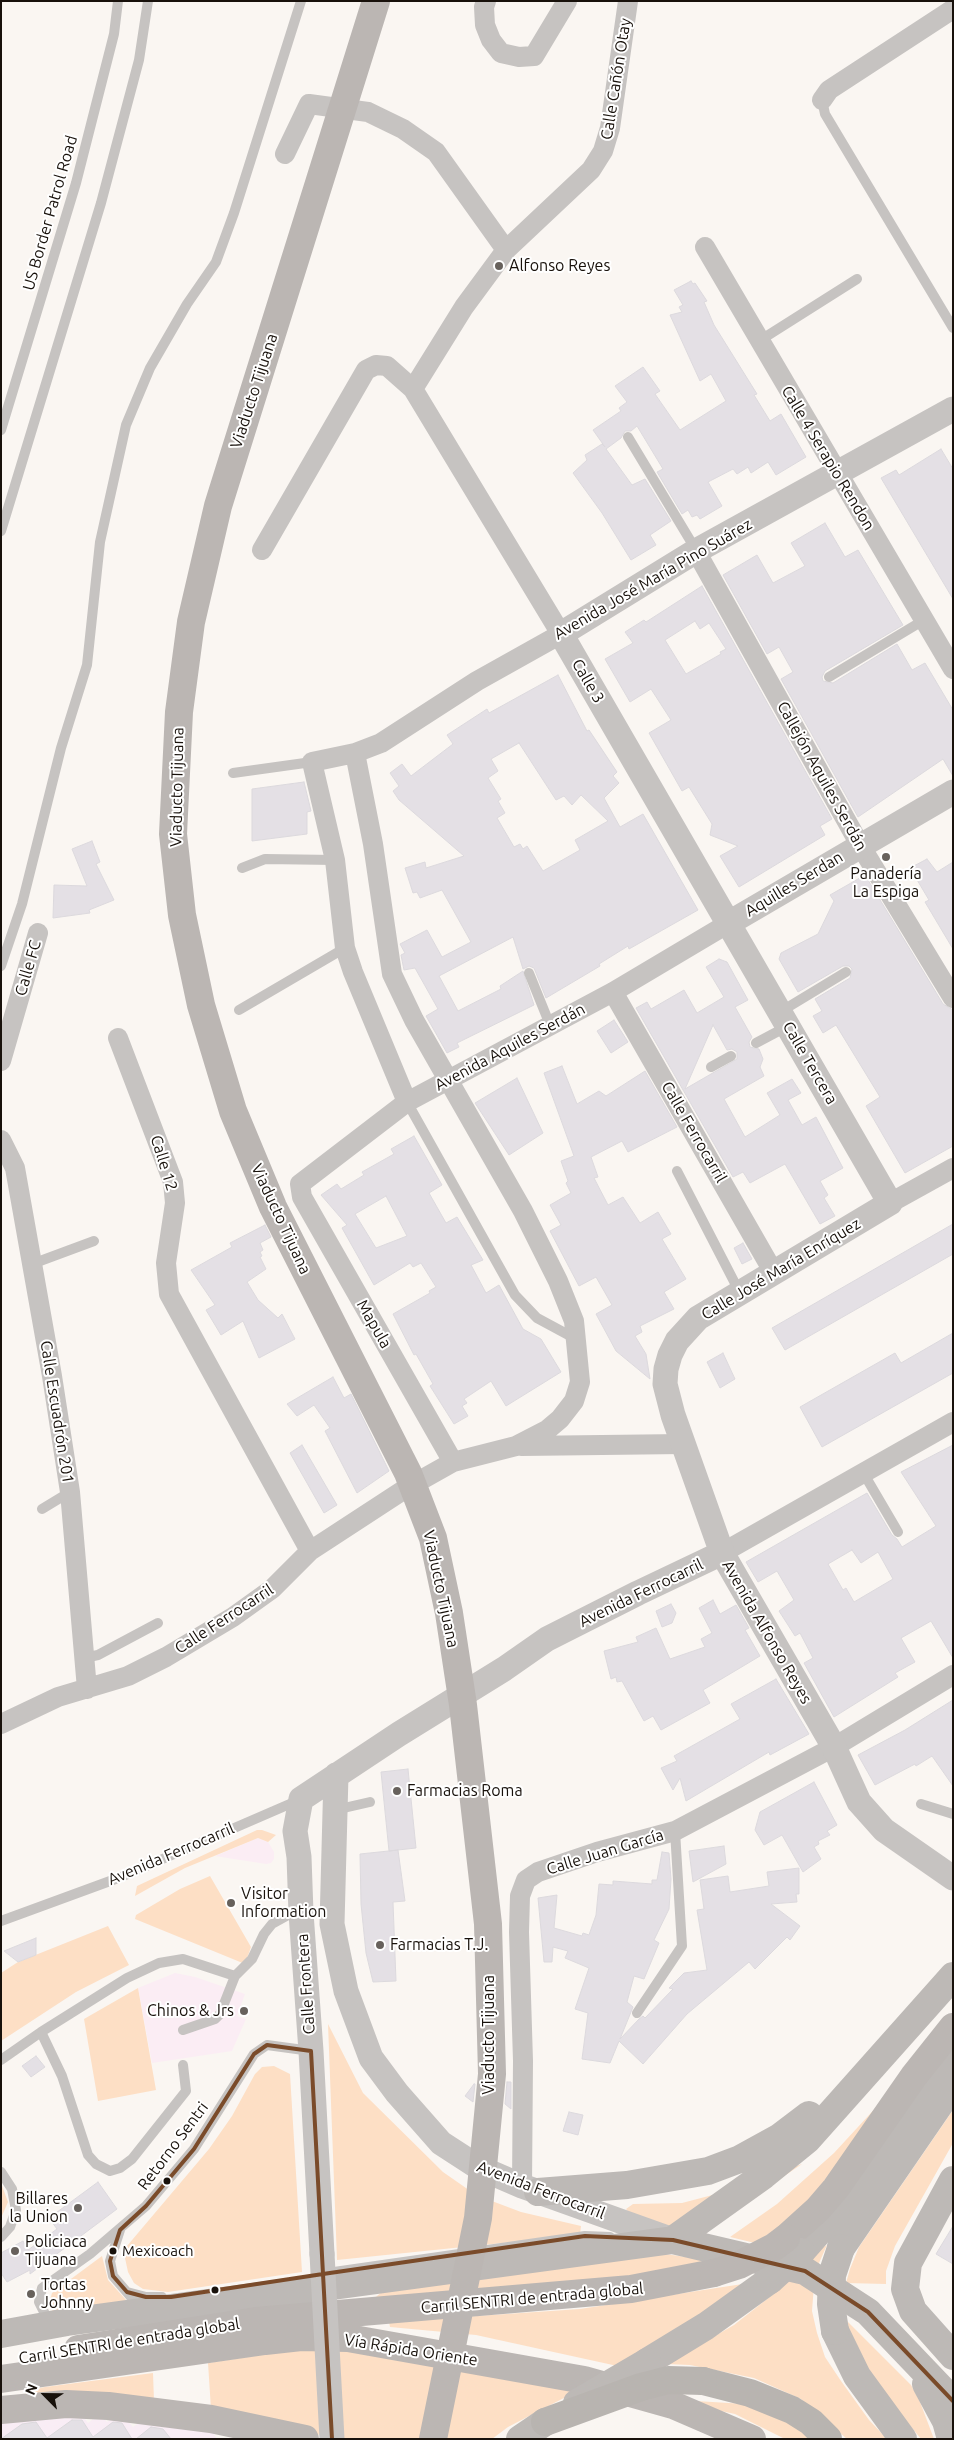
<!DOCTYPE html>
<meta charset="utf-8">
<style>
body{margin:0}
#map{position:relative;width:954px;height:2440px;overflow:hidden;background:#faf6f2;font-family:Ubuntu,sans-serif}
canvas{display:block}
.frame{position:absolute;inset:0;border:2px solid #18110b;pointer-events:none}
.north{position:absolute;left:20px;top:2370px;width:50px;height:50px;-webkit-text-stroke:4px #fff;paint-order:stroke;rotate:293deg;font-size:14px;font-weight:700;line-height:20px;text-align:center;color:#18110b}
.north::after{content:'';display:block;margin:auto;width:18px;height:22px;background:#18110b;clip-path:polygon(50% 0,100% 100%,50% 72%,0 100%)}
</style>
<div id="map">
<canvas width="954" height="2440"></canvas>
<div class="frame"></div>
<div class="north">N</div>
</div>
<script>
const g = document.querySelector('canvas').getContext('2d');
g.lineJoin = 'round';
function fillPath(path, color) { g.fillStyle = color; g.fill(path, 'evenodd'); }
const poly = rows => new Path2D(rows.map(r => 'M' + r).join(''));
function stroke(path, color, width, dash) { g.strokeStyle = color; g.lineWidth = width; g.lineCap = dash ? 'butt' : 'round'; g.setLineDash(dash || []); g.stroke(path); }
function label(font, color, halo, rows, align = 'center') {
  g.font = font + ' Ubuntu,sans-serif'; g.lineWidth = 4; g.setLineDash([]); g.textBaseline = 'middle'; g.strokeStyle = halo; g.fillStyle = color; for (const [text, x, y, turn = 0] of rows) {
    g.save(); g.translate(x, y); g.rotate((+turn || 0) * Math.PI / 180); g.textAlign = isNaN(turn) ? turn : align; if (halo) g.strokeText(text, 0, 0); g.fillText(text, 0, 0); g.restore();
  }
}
const commercial = poly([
 [100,2413,107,2422,122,2413,133,2427,147,2417,210,2428,217,2439,1,2439,1,2417,82,2415,88,2423]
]);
const industrial = poly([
 [258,1838,268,1842,274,1852,274,1859,271,1863,266,1864,215,1856],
 [175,1973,195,1977,245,1994,237,2016,246,2019,232,2051,152,2063,138,1988]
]);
const green = poly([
 [257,1830,262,1830,276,1835,268,1842,258,1838,185,1868,135,1896,137,1886],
 [210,1876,251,1947,245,1964,135,1919,136,1915,180,1889],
 [108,1926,129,1965,76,1992,1,2041,1,1973,18,1962],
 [138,1988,156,2090,98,2101,84,2019],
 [328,2024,363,2093,443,2172,476,2195,521,2212,581,2226,580,2235,337,2260],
 [274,2066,290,2074,302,2272,168,2292,143,2289,134,2283,128,2272,125,2258,127,2246,209,2149,232,2116,255,2074,262,2067],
 [904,2077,802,2212,755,2243,730,2237,777,2204,834,2153],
 [953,2110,953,2143,895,2246,886,2271,886,2284,846,2283,850,2269,859,2247],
 [802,2164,710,2226,691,2232,634,2219,626,2209,633,2204,682,2203,724,2192],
 [1,2183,8,2202,1,2218],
 [827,2245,815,2272,812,2311,817,2333,825,2357,841,2381,869,2420,887,2439,847,2439,801,2399,754,2378,690,2365,666,2364,734,2325,776,2292,805,2258],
 [658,2253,707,2260,658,2273,371,2301,383,2291],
 [102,2256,108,2280,127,2301,56,2314,52,2310,49,2304,52,2293],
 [749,2283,622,2367,476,2335,390,2327,389,2322,580,2309],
 [847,2321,911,2385,920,2402,934,2439,921,2439,878,2386,849,2334],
 [307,2348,340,2348,585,2387,508,2427,492,2439,337,2439,211,2409,208,2363],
 [153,2373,154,2401,25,2395,25,2393,30,2390,45,2387],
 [696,2401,745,2404,773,2412,816,2439,785,2439,735,2414,684,2403]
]);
const building = poly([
 [691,281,693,284,695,283,707,301,704,302,714,325,757,394,754,395,770,421,781,414,806,457,776,475,768,462,751,473,748,467,737,474,733,469,708,482,722,506,700,519,697,515,692,517,688,510,682,514,657,472,663,469,637,426,631,431,625,431,621,438,606,449,632,485,645,479,671,521,650,535,656,545,631,560,602,513,573,473,587,460,585,455,602,444,605,447,593,430,621,411,619,408,627,402,615,386,643,367,660,391,655,394,680,430,726,401,711,374,700,381,670,315,682,312,679,307,683,305,674,290,691,281],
 [941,449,953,469,953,599,881,478,896,470,899,475,941,449],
 [825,523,845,557,858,550,903,625,825,671,822,677,823,681,833,683,897,644,912,670,925,663,953,710,953,776,943,759,858,817,781,679,793,672,779,647,767,654,723,575,757,555,773,583,805,566,791,543,825,523],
 [702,586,832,819,820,826,825,835,739,887,720,856,738,846,710,835,712,824,689,787,682,791,649,733,671,720,651,689,630,702,605,659,633,643,625,632,644,620,646,622,702,586],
 [695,621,700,629,709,623,726,649,720,652,721,654,686,674,665,640,695,621],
 [558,675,587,731,589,730,617,772,613,776,619,783,604,798,620,827,643,814,698,910,629,949,628,946,599,964,600,966,546,998,534,968,529,966,523,969,513,937,439,976,458,1011,501,989,500,986,523,971,534,1005,457,1043,459,1047,447,1053,426,1016,438,1009,415,968,404,970,401,955,405,953,400,944,427,930,442,957,471,942,442,890,420,898,417,892,413,893,405,868,425,862,426,868,464,856,399,800,393,791,399,786,390,773,402,764,411,776,453,744,447,735,487,709,489,713,558,675],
 [519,743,556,800,564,796,572,805,581,795,608,821,575,840,580,850,543,871,527,846,523,849,520,844,514,847,497,818,505,813,498,801,501,799,488,778,498,771,491,759,519,743],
 [304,782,311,811,307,812,307,834,252,841,252,789,304,782],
 [92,841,100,862,96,864,114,900,89,910,90,913,53,918,54,885,87,886,72,849,92,841],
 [927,859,937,872,953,862,953,949,925,902,929,900,910,868,927,859],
 [865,875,943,1004,953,1010,953,1146,905,1173,866,1106,880,1097,836,1025,823,1033,813,1016,822,1011,815,999,850,978,852,969,849,966,843,966,798,992,779,959,781,953,818,934,834,901,830,895,865,875],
 [719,959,727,962,748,1000,735,1007,752,1037,749,1042,750,1047,759,1049,763,1059,760,1067,764,1076,724,1099,745,1137,780,1115,767,1093,792,1079,801,1093,788,1100,802,1125,816,1117,843,1168,820,1181,828,1195,824,1198,835,1216,820,1224,785,1164,750,1183,743,1172,733,1177,636,1008,647,1002,651,1009,684,990,697,1013,724,997,706,967,719,959],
 [713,1025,727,1050,732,1049,737,1052,737,1059,685,1089,713,1025],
 [614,1020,628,1042,611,1053,597,1031,614,1020],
 [562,1066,577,1104,599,1091,606,1096,645,1071,677,1127,628,1152,622,1141,591,1157,598,1177,594,1178,608,1205,623,1197,640,1223,658,1212,671,1234,662,1239,686,1279,664,1292,674,1309,640,1326,642,1332,635,1336,646,1354,650,1379,616,1351,596,1314,612,1305,596,1277,579,1286,550,1231,561,1225,550,1205,571,1193,566,1183,568,1181,561,1161,574,1156,544,1073,562,1066],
 [517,1078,543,1133,509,1155,475,1103,517,1078],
 [414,1136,442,1185,429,1193,446,1223,457,1217,483,1260,471,1265,486,1293,499,1285,523,1329,541,1339,561,1372,506,1406,491,1381,464,1399,467,1403,462,1406,468,1416,454,1424,430,1386,433,1384,416,1354,414,1355,393,1314,430,1293,429,1291,436,1287,421,1263,413,1267,410,1263,374,1285,342,1228,347,1225,321,1195,337,1184,341,1189,364,1175,362,1172,394,1154,391,1149,414,1136],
 [386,1196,407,1236,376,1248,355,1214,386,1196],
 [953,1224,953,1254,785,1350,772,1328,953,1224],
 [265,1225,271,1237,260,1243,263,1250,260,1252,262,1256,260,1257,266,1269,247,1282,258,1300,278,1318,282,1314,295,1339,259,1358,243,1321,221,1335,206,1310,215,1305,191,1270,232,1247,230,1243,265,1225],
 [743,1243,752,1259,742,1264,734,1248,743,1243],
 [953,1333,953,1373,822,1447,800,1407,895,1353,901,1363,953,1333],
 [723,1353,735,1379,720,1388,707,1362,723,1353],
 [333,1377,344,1398,351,1394,389,1471,357,1493,325,1431,330,1428,314,1405,297,1416,287,1404,333,1377],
 [302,1445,337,1505,324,1513,290,1453,302,1445],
 [953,1445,953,1658,931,1621,901,1638,915,1662,895,1673,898,1677,834,1717,804,1663,813,1658,800,1633,795,1636,779,1611,794,1600,777,1571,758,1582,746,1562,867,1493,892,1535,897,1539,902,1547,936,1526,901,1472,953,1445],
 [852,1550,861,1563,878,1552,893,1579,854,1602,846,1588,843,1590,828,1564,852,1550],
 [713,1600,720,1614,736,1605,749,1628,745,1630,760,1656,703,1690,710,1703,661,1730,653,1716,644,1721,622,1681,617,1682,616,1677,611,1679,604,1651,638,1642,636,1637,656,1628,670,1659,705,1647,701,1639,712,1633,699,1608,713,1600],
 [671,1604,676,1613,672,1623,662,1627,656,1611,671,1604],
 [776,1679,809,1734,770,1755,769,1752,686,1801,680,1778,673,1790,661,1768,677,1761,674,1756,740,1719,731,1704,776,1679],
 [953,1700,953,1786,932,1756,916,1766,915,1764,875,1785,858,1755,905,1730,953,1700],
 [408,1769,416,1848,389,1851,381,1772,408,1769],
 [814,1782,837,1825,827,1831,830,1835,818,1841,819,1844,814,1847,821,1859,803,1872,782,1835,764,1845,755,1830,760,1812,814,1782],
 [724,1846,726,1864,693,1882,689,1851,724,1846],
 [398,1850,405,1901,393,1902,396,1981,373,1982,366,1953,361,1904,360,1854,398,1850],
 [662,1852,669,1853,671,1879,669,1909,654,1940,659,1943,644,1979,634,1976,627,2002,633,2007,620,2039,639,2019,643,2016,645,2018,673,1989,669,1988,684,1973,707,1970,697,1910,704,1909,700,1880,728,1876,730,1892,769,1886,767,1872,799,1868,799,1894,796,1894,797,1902,771,1904,800,1926,790,1940,787,1937,755,1969,749,1962,687,2014,643,2064,619,2041,610,2063,582,2059,588,2013,575,2009,589,1968,565,1958,568,1951,553,1947,552,1962,544,1962,538,1898,557,1895,554,1928,582,1936,583,1933,589,1935,596,1915,599,1884,613,1885,613,1881,652,1884,652,1880,657,1880,662,1852],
 [36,1938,36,1955,18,1962,4,1951,36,1938],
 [36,2056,45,2067,31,2077,22,2066,36,2056],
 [507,2082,511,2082,511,2109,505,2104,507,2082],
 [474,2084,475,2084,473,2102,465,2096,474,2084],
 [569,2112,583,2115,578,2135,563,2131,569,2112],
 [98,2182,117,2209,30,2274,30,2270,7,2282,1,2273,1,2253,23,2241,28,2250,57,2229,49,2218,98,2182],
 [953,2226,953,2264,936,2254,953,2226],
 [72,2420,82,2420,93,2437,113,2422,122,2423,132,2439,1,2439,22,2424,36,2422,47,2438,72,2420],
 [151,2427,163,2429,171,2439,136,2439,151,2427]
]);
const service = poly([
 [822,100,825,114,953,328],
 [759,341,857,279],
 [1,430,76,183,114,34,118,1],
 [628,437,696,550],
 [1,531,101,203,139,60,148,1],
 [829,677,924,620],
 [233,773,312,762],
 [242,868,265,859,335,860],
 [1,966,22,904,61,748,87,665,100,542,126,425,150,368,187,304,216,262,234,213,301,1],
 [529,973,550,1025],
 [239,1010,345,948],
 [780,1012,846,972],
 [756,1043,788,1026],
 [711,1067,731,1056],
 [407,1102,515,1295,537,1318,576,1339],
 [677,1171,740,1293],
 [32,1264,94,1241],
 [864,1474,898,1532],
 [42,1509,70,1492],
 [84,1658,98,1655,158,1623],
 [921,1804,953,1814],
 [335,1810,370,1802],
 [1,1921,121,1877,299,1800],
 [637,2013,682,1946,675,1831],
 [183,2030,215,2019,220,2014,235,1976],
 [41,2032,62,2076,88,2155,96,2164,110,2171,120,2168,132,2159,186,2091,183,2065],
 [1,2060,41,2032,127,1978,159,1963,183,1959,235,1976,252,1959,264,1934,272,1924,290,1914,301,1913],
 [1,2172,12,2189,16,2210,10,2227,1,2237],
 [120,2230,110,2261,113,2276,131,2297],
 [334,2272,585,2236,610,2237],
 [127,2292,146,2297,162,2297],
 [53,2321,45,2314,39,2302,42,2288,90,2254,146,2206,194,2149,254,2054,267,2045,311,2051]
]);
const minor = poly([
 [486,1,484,7,485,25,491,40,501,53,519,57,534,56,567,1],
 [822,100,829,90,953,9],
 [285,154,309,104,368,112,403,129,436,152,506,250],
 [705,247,953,669],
 [413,389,464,307,506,250,591,170,603,151,610,128,628,1],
 [262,550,366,370,376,365,387,366,413,389,561,634,477,681,381,743,355,753,312,762,335,860,345,948,353,972,407,1102],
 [696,551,860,845,953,998],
 [613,992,774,1273],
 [118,1038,173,1182,175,1203,166,1263,169,1294,310,1551],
 [1,1061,38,933],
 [1,1140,15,1168,52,1376,70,1492,87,1689],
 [890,1203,953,1168],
 [521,1446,683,1444],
 [453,1462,302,1197,300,1184,407,1102,613,992,729,923],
 [722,1553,953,1422],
 [1,1724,58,1697,128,1676,166,1657,233,1617,272,1589,310,1551,405,1489,453,1462,516,1446,547,1430,560,1419,574,1401,580,1382,574,1321,558,1281,523,1211,414,1020,392,974,373,844,355,753],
 [522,2186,523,2061,519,1932,520,1896,526,1880,538,1872,597,1852,675,1831,834,1747,953,1675]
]);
const tertiary = poly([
 [953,409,696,551,561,634,890,1203,698,1318,677,1341,670,1355,666,1369,665,1384,673,1415,722,1553,834,1747,859,1802,884,1830,953,1878],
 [729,923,953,792],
 [336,1775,332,1924,346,1991,371,2058,397,2093,441,2143,478,2167,522,2186,673,2240],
 [322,2254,311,2051,301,1913,299,1857,295,1831,301,1799,399,1734,504,1669,547,1639,638,1593,722,1553]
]);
const secondary = poly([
 [953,2180,908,2263,905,2289,913,2311,953,2356],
 [538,2192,627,2185,708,2171,740,2159,780,2137,809,2115],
 [673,2240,805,2271,868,2312,953,2401],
 [841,2248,953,2085],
 [801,2252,853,2193,921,2094,953,2054],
 [835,2331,857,2376,903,2439],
 [1,2334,67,2322,673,2240,764,2175,807,2140,953,1976],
 [647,2362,706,2326,770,2280],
 [926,2384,946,2421,951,2439],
 [520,2439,545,2422]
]);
const trunk = poly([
 [703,2381,750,2393,792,2410,811,2422,828,2439]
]);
const motorway = poly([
 [786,2238,818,2209,836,2188,914,2076,953,2027],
 [78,2349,256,2321,631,2289,714,2273],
 [1,2379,265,2341,301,2337,348,2338,584,2380,673,2405,752,2439],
 [1,2410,66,2404,108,2406,211,2419,305,2439]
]);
const tertiaryBridge = poly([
 [322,2254,332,2439]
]);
const secondaryBridge = poly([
 [770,2280,801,2252],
 [835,2331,831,2304,832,2275,841,2248],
 [577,2403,647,2362]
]);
const trunkBridge = poly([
 [545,2422,641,2387,668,2380,703,2381]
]);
const motorwayBridge = poly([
 [376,1,218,506,191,622,179,712,173,834,182,915,201,1005,233,1111,273,1207,408,1473,433,1538,449,1613,463,1705,488,1924,492,2074,478,2218,433,2439],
 [714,2273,739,2265,774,2247,786,2238]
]);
const bus1 = poly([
 [267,2045,311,2051,323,2274,171,2297,146,2297,127,2292,113,2276,110,2261,120,2230,146,2206,194,2149,254,2054,267,2045],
 [323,2274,332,2439],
 [323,2274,585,2236,673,2240,805,2271,868,2312,953,2401]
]);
const markers = [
 [499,266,5,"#67615c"],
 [886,857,5,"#67615c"],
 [397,1791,5,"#67615c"],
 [231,1903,5,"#67615c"],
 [380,1945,5,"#67615c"],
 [244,2011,5,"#67615c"],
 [167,2181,4.5,"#18110b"],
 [78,2208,5,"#67615c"],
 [15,2251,5,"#67615c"],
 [113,2251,4.5,"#18110b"],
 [215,2290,4.5,"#18110b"],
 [31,2294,5,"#67615c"]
];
const busNames = [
 ["Mexicoach",122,2251]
];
const streetNames = [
 ["Calle Cañón Otay",616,79,-81],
 ["US Border Patrol Road",50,213,-74],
 ["Viaducto Tijuana",254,391,-72],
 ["Calle 4 Serapio Rendon",828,458,59],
 ["Avenida José María Pino Suárez",653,579,-30],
 ["Calle 3",588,681,60],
 ["Callejón Aquiles Serdán",822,776,61],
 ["Viaducto Tijuana",177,787,-89],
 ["Aquilles Serdan",794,884,-31],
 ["Calle FC",28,968,-74],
 ["Avenida Aquiles Serdán",510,1047,-28],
 ["Calle Tercera",810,1063,60],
 ["Calle Ferrocarril",694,1132,60],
 ["Calle 12",164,1163,73],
 ["Viaducto Tijuana",281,1219,65],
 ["Calle José María Enríquez",781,1269,-31],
 ["Mapula",374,1324,60],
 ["Calle Escuadrón 201",57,1412,81],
 ["Viaducto Tijuana",441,1589,78],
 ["Avenida Ferrocarril",641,1593,-26],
 ["Calle Ferrocarril",224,1619,-33],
 ["Avenida Alfonso Reyes",767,1632,60],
 ["Calle Juan García",605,1852,-17],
 ["Avenida Ferrocarril",171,1854,-23],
 ["Calle Frontera",306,1984,-94],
 ["Viaducto Tijuana",489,2035,-90],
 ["Retorno Sentri",173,2146,-53],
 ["Avenida Ferrocarril",541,2190,21],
 ["Carril SENTRI de entrada global",532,2298,-5],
 ["Carril SENTRI de entrada global",129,2341,-9],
 ["Vía Rápida Oriente",411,2350,9]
];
const poiNames = [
 ["Alfonso Reyes",509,266],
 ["Panadería",886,874,"center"],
 ["La Espiga",886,892,"center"],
 ["Farmacias Roma",407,1791],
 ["Visitor",241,1894],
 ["Information",241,1912],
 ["Farmacias T.J.",390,1945],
 ["Chinos & Jrs",234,2011,"right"],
 ["Billares",68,2199,"right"],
 ["la Union",68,2217,"right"],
 ["Policiaca",25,2242],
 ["Tijuana",25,2260],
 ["Tortas",41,2285],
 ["Johnny",41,2303]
];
fillPath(commercial, '#f9edf5');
fillPath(industrial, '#fbedf4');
fillPath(green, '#fddfc5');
fillPath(building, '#e4e0e5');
stroke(building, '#dcd9dd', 1);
stroke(service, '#c6c3c1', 10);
stroke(minor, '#c6c3c1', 20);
stroke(tertiary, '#c6c3c1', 25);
stroke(secondary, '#bdb9b6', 28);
stroke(trunk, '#b8b4b0', 28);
stroke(motorway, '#bbb6b3', 28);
stroke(tertiaryBridge, '#c6c3c1', 25);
stroke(secondaryBridge, '#bdb9b6', 28);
stroke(trunkBridge, '#b8b4b0', 28);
stroke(motorwayBridge, '#bbb6b3', 28);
stroke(bus1, '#7a4b2a', 4);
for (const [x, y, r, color] of markers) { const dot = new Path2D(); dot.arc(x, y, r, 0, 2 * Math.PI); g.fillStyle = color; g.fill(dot); stroke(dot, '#fff', 2); }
label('15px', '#18110b', '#fff', busNames, 'left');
label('16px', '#18110b', '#fff', streetNames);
label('16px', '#18110b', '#fff', poiNames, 'left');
</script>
